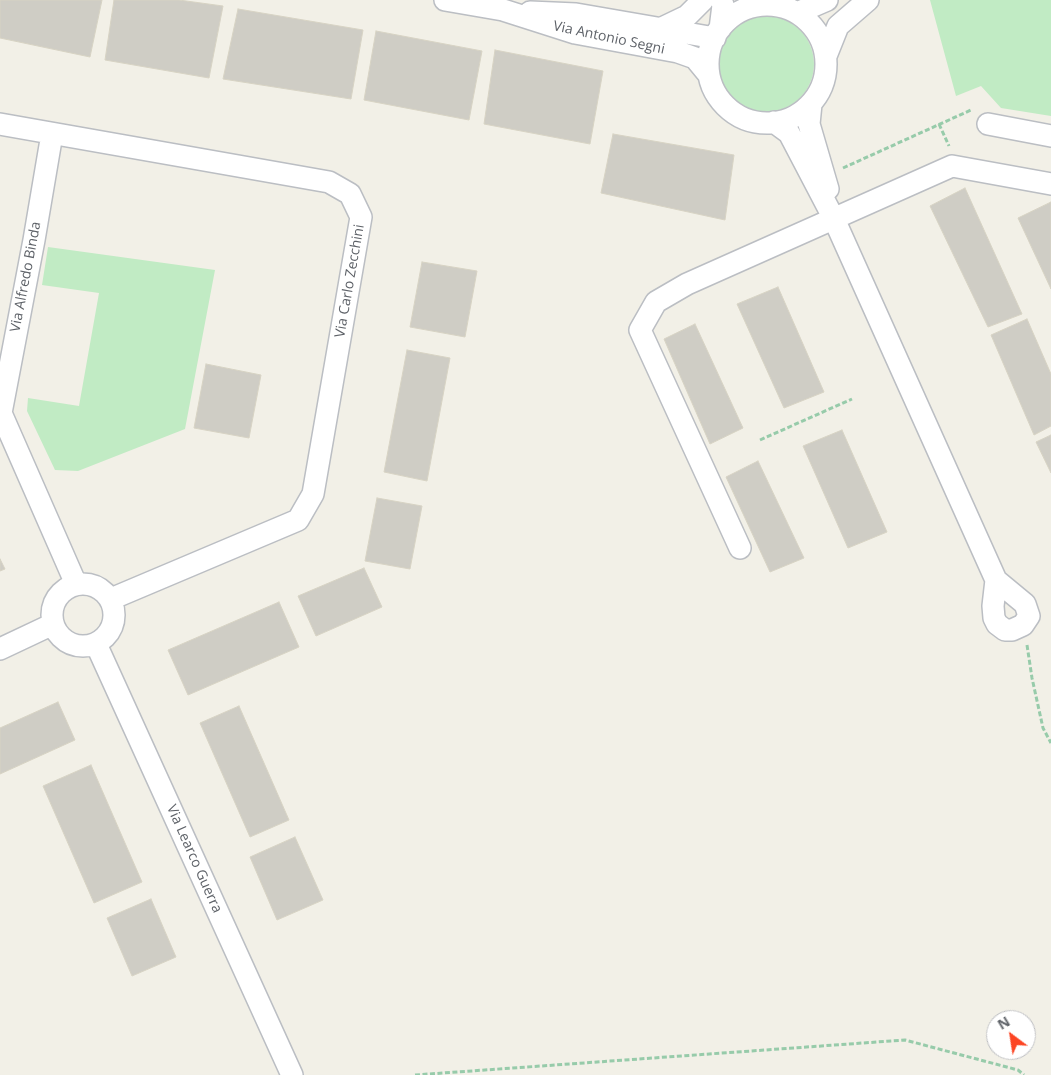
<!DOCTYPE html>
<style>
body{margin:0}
#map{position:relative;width:1051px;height:1075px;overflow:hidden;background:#f2f0e7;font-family:"Open Sans",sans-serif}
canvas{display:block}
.north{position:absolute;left:986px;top:1010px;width:50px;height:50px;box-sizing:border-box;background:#fff;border:1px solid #bfc0c3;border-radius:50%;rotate:329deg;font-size:14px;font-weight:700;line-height:20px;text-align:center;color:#5e6268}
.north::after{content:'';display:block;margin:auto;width:18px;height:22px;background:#fc4523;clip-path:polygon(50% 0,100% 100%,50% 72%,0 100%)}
</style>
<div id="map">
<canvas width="1051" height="1075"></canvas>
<div class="north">N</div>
</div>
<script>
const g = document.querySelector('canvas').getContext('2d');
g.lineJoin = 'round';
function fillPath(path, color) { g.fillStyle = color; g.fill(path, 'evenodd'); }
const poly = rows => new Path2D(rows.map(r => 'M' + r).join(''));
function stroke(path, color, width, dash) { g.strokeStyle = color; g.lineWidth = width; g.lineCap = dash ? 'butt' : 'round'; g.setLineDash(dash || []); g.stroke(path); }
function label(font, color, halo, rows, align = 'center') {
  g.font = font + ' "Open Sans",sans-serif'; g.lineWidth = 4; g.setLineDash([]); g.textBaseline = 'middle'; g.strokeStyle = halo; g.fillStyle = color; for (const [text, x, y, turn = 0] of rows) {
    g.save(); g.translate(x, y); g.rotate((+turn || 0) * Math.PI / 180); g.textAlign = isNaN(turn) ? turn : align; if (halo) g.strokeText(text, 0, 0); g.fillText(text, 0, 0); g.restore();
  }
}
const green = poly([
 [930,0,1051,0,1051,116,1001,108,981,86,956,96],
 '718 64a48 48 0 1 1 96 0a48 48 0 1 1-96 0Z',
 [48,247,215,270,185,429,78,471,55,470,27,411,28,398,79,406,99,293,42,285]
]);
const building = poly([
 [0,0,102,0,90,57,0,38,0,0],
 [114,0,179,0,223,6,209,78,105,60,114,0],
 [238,9,363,30,351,99,223,79,238,9],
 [376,31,482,51,469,120,364,100,376,31],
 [495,50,603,71,590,144,484,124,495,50],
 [613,134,734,155,725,220,601,193,613,134],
 [965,188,1022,314,988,327,930,206,965,188],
 [1051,202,1051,289,1018,218,1051,202],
 [422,262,477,271,465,337,410,327,422,262],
 [778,287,824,392,784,408,737,304,778,287],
 [1027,319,1051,374,1051,426,1034,435,991,335,1027,319],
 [695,324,743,428,710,444,664,339,695,324],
 [407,350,450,358,427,481,384,472,407,350],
 [206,364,261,375,249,438,194,428,206,364],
 [842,430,887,532,848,548,803,446,842,430],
 [1051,435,1051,473,1036,442,1051,435],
 [758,461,804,558,770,572,726,477,758,461],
 [377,498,422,506,410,569,365,561,377,498],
 [0,559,5,569,0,571,0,559],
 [364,568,382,607,316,636,298,596,364,568],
 [279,602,299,647,188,695,168,650,279,602],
 [58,702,75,740,0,774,0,728,58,702],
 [239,706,289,820,250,837,200,723,239,706],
 [91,765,142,882,94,903,43,786,91,765],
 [295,837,323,900,277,920,250,857,295,837],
 [151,899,176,957,132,976,107,918,151,899]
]);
const path = poly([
 [939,124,949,146],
 [843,168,971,110],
 [760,440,852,399],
 [1027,645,1032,678,1043,728,1051,743],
 [415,1075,905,1040,1018,1070,1024,1075]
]);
const street = poly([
 [445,0,503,10,575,33,678,52,695,58,709,75],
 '708 64a59 59 0 1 1 118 0a59 59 0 1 1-118 0Z',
 [530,12,576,14,715,38],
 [797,13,827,0],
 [662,28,687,16,703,0],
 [720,29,723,5,721,0],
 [826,56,838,26,868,0],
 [811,104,809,124,828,189],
 [774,122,789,133,834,219,996,580,1025,604,1029,616,1023,625,1012,630,1005,630,997,624,994,618,993,606,996,580],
 [0,124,329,182,350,194,361,217,313,494,298,520,111,599],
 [988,124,1051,136],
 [52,134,34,240,1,413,76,584],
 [740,548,640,330,656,302,687,284,952,166,1051,184],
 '52 615a31 31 0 1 1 62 0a31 31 0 1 1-62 0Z',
 [96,644,292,1075],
 [0,649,53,624]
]);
const streetNames = [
 ["Via Antonio Segni",609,38,12],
 ["Via Alfredo Binda",26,277,-79],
 ["Via Carlo Zecchini",350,281,-80],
 ["Via Learco Guerra",194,859,66]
];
fillPath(green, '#c1ebc4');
fillPath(building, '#cfcdc5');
stroke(building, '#d7d3c4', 1);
stroke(street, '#bbbec3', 24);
stroke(path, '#97cbaa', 3, [5, 2.5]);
stroke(street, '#fff', 21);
label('14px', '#5e6268', '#fff', streetNames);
</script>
